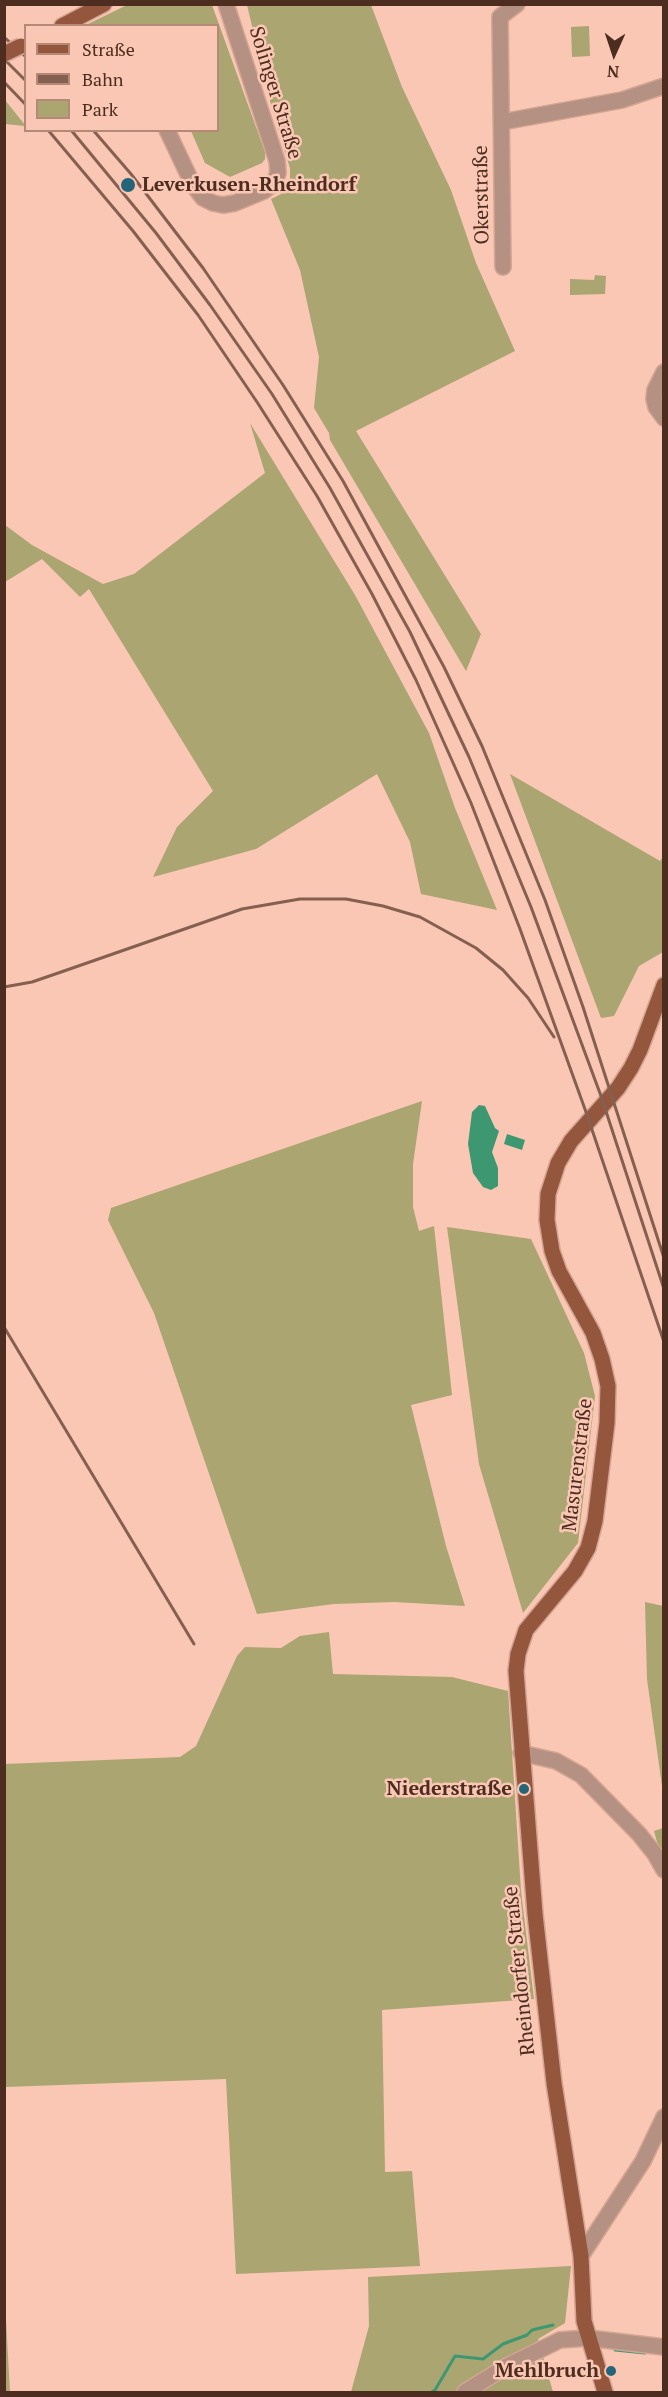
<!DOCTYPE html>
<meta charset="utf-8">
<style>
body{margin:0}
#map{position:relative;width:668px;height:2397px;overflow:hidden;background:#f9c7b3;font-family:"PT Serif",serif}
canvas{display:block}
.frame{position:absolute;inset:0;border:6px solid #4d2d1f;pointer-events:none}
.legend{position:absolute;left:24px;top:24px;width:195px;height:108px;box-sizing:border-box;background:#f9c7b3;border:2px solid #b48978;margin:0;padding:8px 10px;list-style:none;font-size:18px;color:#4d2d1f}
.legend li{display:flex;align-items:center;gap:12px;height:30px}
.legend b{width:30px;border:2px solid #b48978}
.north{position:absolute;left:584px;top:24px;width:60px;height:60px;-webkit-text-stroke:4px #f9c7b3;paint-order:stroke;rotate:183deg;font-size:16px;font-weight:700;line-height:24px;text-align:center;color:#4d2d1f}
.north::after{content:'';display:block;margin:auto;width:21px;height:27px;background:#4d2d1f;clip-path:polygon(50% 0,100% 100%,50% 72%,0 100%)}
</style>
<div id="map">
<canvas width="668" height="2397"></canvas>
<div class="frame"></div>
<ul class="legend">
<li><b style="height:8px;background:#94573d"></b>Straße</li>
<li><b style="height:8px;background:#855f4f"></b>Bahn</li>
<li><b style="height:16px;background:#aaa571"></b>Park</li>
</ul>
<div class="north">N</div>
</div>
<script>
const g = document.querySelector('canvas').getContext('2d');
g.lineJoin = 'round';
function fillPath(path, color) { g.fillStyle = color; g.fill(path, 'evenodd'); }
const poly = rows => new Path2D(rows.map(r => 'M' + r).join(''));
function stroke(path, color, width, dash) { g.strokeStyle = color; g.lineWidth = width; g.lineCap = dash ? 'butt' : 'round'; g.setLineDash(dash || []); g.stroke(path); }
function label(font, color, halo, rows, align = 'center') {
  g.font = font + ' "PT Serif",serif'; g.lineWidth = 5; g.setLineDash([]); g.textBaseline = 'middle'; g.strokeStyle = halo; g.fillStyle = color; for (const [text, x, y, turn = 0] of rows) {
    g.save(); g.translate(x, y); g.rotate((+turn || 0) * Math.PI / 180); g.textAlign = isNaN(turn) ? turn : align; if (halo) g.strokeText(text, 0, 0); g.fillText(text, 0, 0); g.restore();
  }
}
const green = poly([
 [127,5,212,5,265,152,265,159,262,163,230,177,205,163,191,131,218,130,218,26,86,25],
 [247,5,371,5,402,87,451,190,476,263,515,351,356,431,481,634,466,671,330,440,329,433,314,408,319,357,300,270,271,199,281,194,287,188,290,179,290,168,276,123,278,110,273,113],
 [589,26,590,56,572,57,571,27],
 [5,100,25,125,25,126,5,124],
 [595,275,606,276,605,294,570,295,570,279,594,280],
 [250,423,355,595,429,733,455,808,497,910,421,894,410,842,377,774,256,849,153,877,177,827,213,791,89,589,80,597,42,559,5,582,5,525,32,545,103,584,134,574,265,473],
 [510,774,660,861,663,857,663,952,639,966,614,1016,601,1018],
 [422,1101,413,1164,413,1207,419,1231,434,1226,452,1395,411,1405,446,1546,465,1606,394,1602,334,1604,257,1614,154,1313,108,1220,111,1208],
 [447,1227,531,1239,584,1353,595,1396,578,1543,523,1613,479,1464],
 [645,1602,663,1606,663,1793,647,1679],
 [329,1632,333,1674,452,1677,508,1691,521,1891,534,1999,382,2010,385,2172,412,2171,420,2266,236,2274,226,2079,5,2087,5,1764,180,1757,196,1746,237,1656,245,1647,281,1648,300,1636],
 [663,1828,663,1852,660,1853,654,1831],
 [571,2266,565,2323,538,2339,553,2392,351,2392,369,2326,368,2277],
 [5,2301,5,2302,10,2392,5,2392]
]);
const water = poly([
 [479,1105,485,1106,495,1128,499,1131,492,1152,498,1168,498,1186,491,1190,483,1187,473,1173,468,1144,472,1112],
 [507,1134,525,1140,522,1150,504,1144]
]);
const stream = poly([
 [615,2350,645,2353],
 [432,2392,435,2390,455,2356,483,2359,503,2344,527,2335,532,2330,553,2325]
]);
const minor = poly([
 [502,122,622,100,664,86],
 [167,130,193,185,203,198,213,203,223,205,235,203,264,191,273,184,278,173,277,161,226,4],
 [503,267,500,17,517,4],
 [664,372,655,390,654,399,656,407,664,418],
 [521,1753,556,1761,581,1775,639,1834,655,1854,664,1870],
 [581,2256,643,2161,664,2117],
 [465,2392,507,2366,560,2340,588,2338,664,2347]
]);
const major = poly([
 [62,26,104,4],
 [605,2392,584,2321,581,2256,554,2083,535,1914,516,1671,518,1654,526,1630,575,1571,588,1548,595,1521,607,1423,608,1386,602,1359,593,1333,559,1271,552,1251,547,1220,548,1194,558,1163,571,1141,618,1088,631,1068,640,1050,664,985]
]);
const rail = poly([
 [4,37,26,57],
 [4,59,26,81],
 [4,82,26,105],
 [48,130,133,231,198,315,257,402,317,496,372,594,416,680,471,803,520,929,586,1112,664,1342],
 [71,130,156,233,210,305,272,394,330,488,410,632,469,757,531,907,601,1096,664,1289],
 [93,130,131,174,203,268,283,385,343,481,444,667,482,746,545,900,583,1007,664,1258],
 [4,987,32,982,64,971,242,909,300,899,346,899,383,906,420,917,476,948,503,970,528,998,554,1037],
 [4,1327,194,1644]
]);
const majorBridge = poly([
 [4,54,21,46]
]);
const markers = [
 [128,185,8,"#25657a"],
 [524,1789,6,"#25657a"],
 [611,2371,6,"#25657a"]
];
const streetNames = [
 ["Solinger Straße",275,93,73],
 ["Okerstraße",482,195,-91],
 ["Masurenstraße",578,1465,-83],
 ["Rheindorfer Straße",520,1971,-96]
];
const poiNames = [
 ["Leverkusen-Rheindorf",142,185,"left"],
 ["Niederstraße",512,1789],
 ["Mehlbruch",599,2371]
];
fillPath(green, '#aaa571');
fillPath(water, '#3d9872');
stroke(stream, '#3d9872', 3);
stroke(minor, '#d3a592', 18);
stroke(major, '#d3a592', 18);
stroke(minor, '#b49183', 15);
stroke(major, '#94573d', 15);
stroke(rail, '#855f4f', 3);
stroke(majorBridge, '#d3a592', 18, []);
stroke(majorBridge, '#94573d', 15);
for (const [x, y, r, color] of markers) { const dot = new Path2D(); dot.arc(x, y, r, 0, 2 * Math.PI); g.fillStyle = color; g.fill(dot); stroke(dot, '#f9c7b3', 2); }
label('20px', '#4d2d1f', '#f9c7b3', streetNames);
label('bold 20px', '#4d2d1f', '#f9c7b3', poiNames, 'right');
</script>
